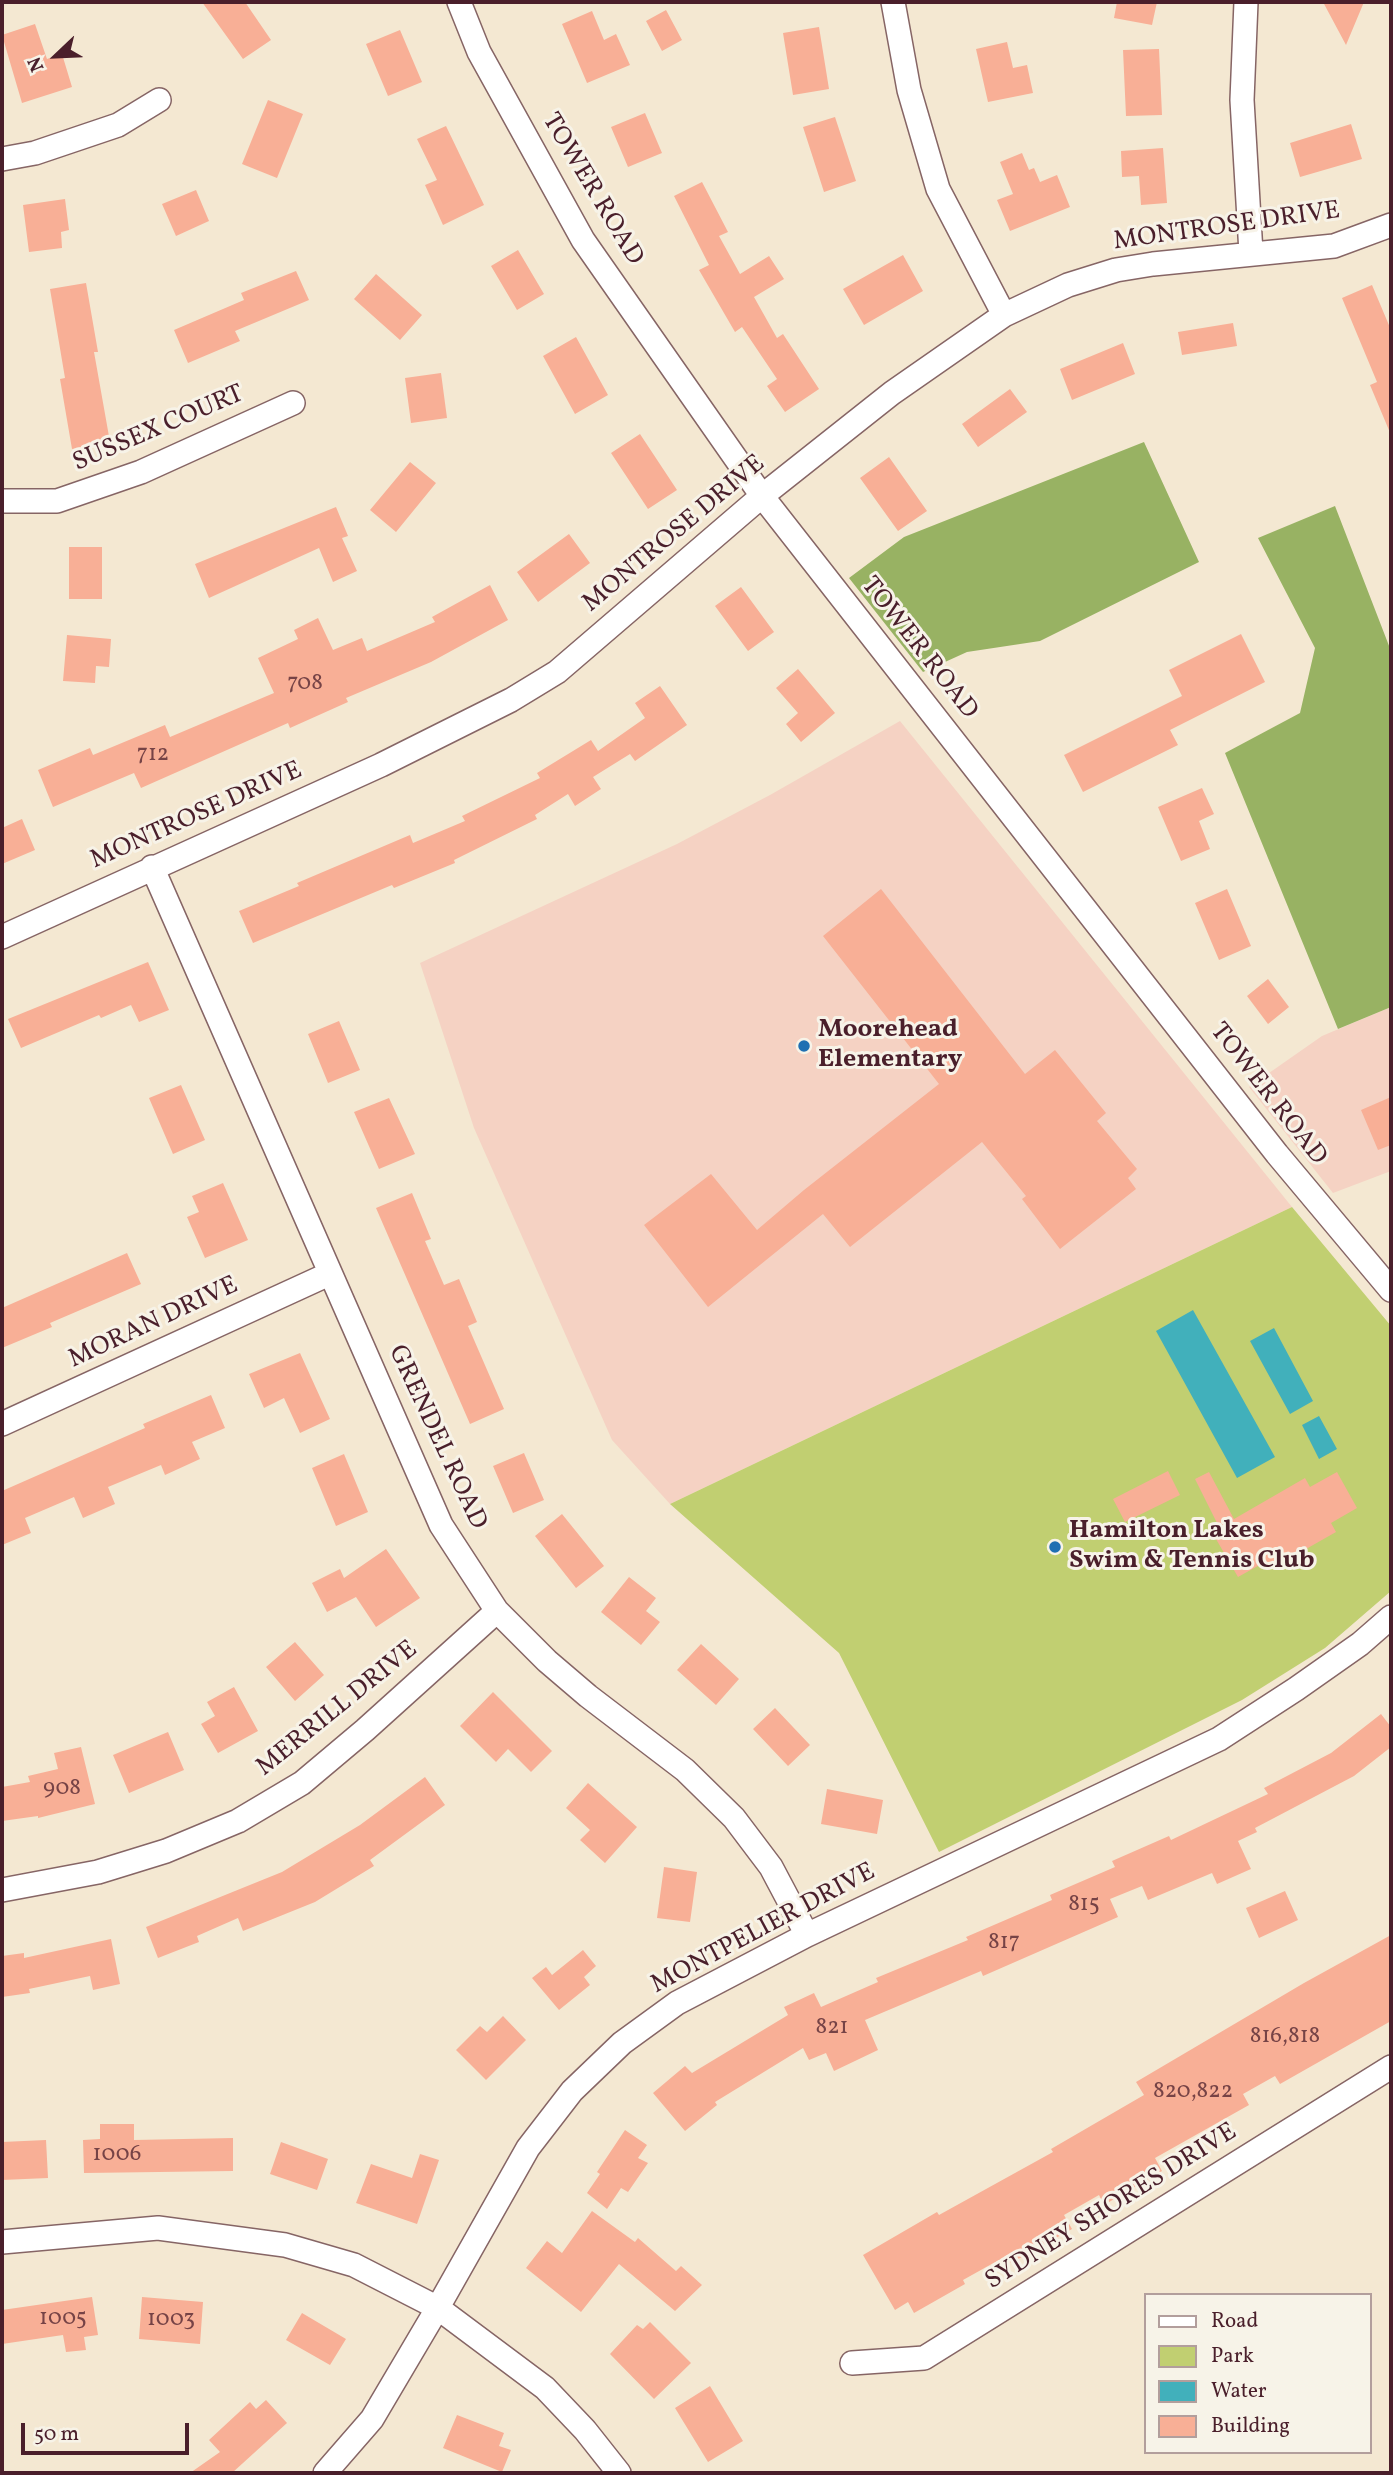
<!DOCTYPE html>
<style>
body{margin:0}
#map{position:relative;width:1393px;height:2475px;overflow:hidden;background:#f4e8d2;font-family:Vollkorn,serif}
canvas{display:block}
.frame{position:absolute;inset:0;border:4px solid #4a1f2b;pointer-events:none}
.legend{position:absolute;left:1144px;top:2293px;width:228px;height:161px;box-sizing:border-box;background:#f7f3e8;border:2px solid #b29e9c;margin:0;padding:9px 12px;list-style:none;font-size:21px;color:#4a1f2b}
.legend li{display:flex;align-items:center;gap:14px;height:35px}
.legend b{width:35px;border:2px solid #b29e9c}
.north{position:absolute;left:21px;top:21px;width:70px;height:70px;-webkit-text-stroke:5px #f7f3e8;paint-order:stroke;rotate:247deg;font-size:19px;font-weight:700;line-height:28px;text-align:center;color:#4a1f2b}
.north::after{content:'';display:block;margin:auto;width:24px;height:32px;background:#4a1f2b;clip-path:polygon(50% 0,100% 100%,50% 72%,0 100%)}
.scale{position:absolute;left:21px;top:2423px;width:168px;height:32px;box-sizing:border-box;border:4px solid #4a1f2b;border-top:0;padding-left:9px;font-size:21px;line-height:24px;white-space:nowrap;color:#4a1f2b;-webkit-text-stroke:5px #f7f3e8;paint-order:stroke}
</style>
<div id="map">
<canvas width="1393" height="2475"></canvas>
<div class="frame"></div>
<ul class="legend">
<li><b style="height:9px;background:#fff"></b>Road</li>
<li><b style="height:19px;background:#c1cf71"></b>Park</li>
<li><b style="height:19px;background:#41b0bb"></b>Water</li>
<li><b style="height:19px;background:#f8af96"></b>Building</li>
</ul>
<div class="north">N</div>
<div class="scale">50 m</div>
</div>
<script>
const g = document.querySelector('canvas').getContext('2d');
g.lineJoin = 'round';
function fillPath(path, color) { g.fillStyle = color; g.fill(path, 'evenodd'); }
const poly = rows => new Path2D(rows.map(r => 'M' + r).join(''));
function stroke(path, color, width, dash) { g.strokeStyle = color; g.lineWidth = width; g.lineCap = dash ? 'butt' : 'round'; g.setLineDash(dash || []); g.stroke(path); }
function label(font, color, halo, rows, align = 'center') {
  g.font = font + ' Vollkorn,serif'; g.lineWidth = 6; g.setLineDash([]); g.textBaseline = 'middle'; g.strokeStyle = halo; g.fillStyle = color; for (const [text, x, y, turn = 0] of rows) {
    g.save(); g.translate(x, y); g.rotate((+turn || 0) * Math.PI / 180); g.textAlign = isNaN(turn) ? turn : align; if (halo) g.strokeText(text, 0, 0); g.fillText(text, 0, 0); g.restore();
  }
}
const built = poly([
 [900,721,1292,1207,670,1504,612,1440,474,1128,420,963,677,844,770,795],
 [1391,1007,1391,1171,1333,1193,1249,1087,1322,1036]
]);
const green = poly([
 [1292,1207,1391,1326,1391,1591,1325,1648,1242,1700,939,1852,839,1653,670,1504]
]);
const forest = poly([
 [1144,442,1199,562,1040,641,967,652,923,672,849,578,904,537],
 [1335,506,1391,651,1391,1007,1338,1029,1225,753,1300,713,1315,648,1258,538]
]);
const water = poly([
 [1193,1310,1275,1457,1237,1478,1156,1331],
 [1274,1328,1313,1401,1290,1414,1250,1341],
 [1319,1416,1337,1449,1319,1459,1302,1425]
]);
const building = poly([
 [202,2,245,2,271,40,243,59],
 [1117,2,1157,2,1152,25,1114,18],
 [1323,2,1364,2,1346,45],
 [666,10,682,40,662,51,646,21],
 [592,11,604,40,616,34,630,65,587,83,562,24],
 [35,24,47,59,62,54,72,87,22,103,2,35],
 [819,27,829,89,793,95,783,33],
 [400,30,422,82,388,96,366,44],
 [1007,42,1013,68,1027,65,1033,93,988,102,976,49],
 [1159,49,1162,115,1126,116,1123,50],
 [268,100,303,114,277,178,242,164],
 [645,113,662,153,628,167,611,127],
 [835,117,856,181,824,192,803,127],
 [1351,124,1362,159,1300,177,1290,143],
 [446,126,484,205,443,225,425,185,437,180,417,139],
 [1163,148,1167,203,1141,205,1139,176,1122,177,1121,151],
 [1022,153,1029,170,1034,168,1040,182,1057,175,1070,207,1010,231,997,200,1013,194,1000,162],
 [702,182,728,232,719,236,740,274,769,256,784,279,754,297,777,338,783,334,819,389,785,412,767,386,777,379,742,327,735,332,699,270,709,265,674,196],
 [196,190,209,221,176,236,162,204],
 [65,199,69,230,61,232,62,248,29,252,23,205],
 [518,250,544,294,517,310,491,266],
 [903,255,923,291,864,325,843,289],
 [296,271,309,300,235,331,240,341,188,363,174,330,244,300,241,293],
 [376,274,422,315,400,340,354,299],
 [86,283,98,352,94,352,110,442,72,449,60,379,65,378,50,289],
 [1372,285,1391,330,1391,435,1370,385,1377,382,1342,298],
 [1233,323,1237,346,1182,355,1178,332],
 [576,337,608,395,575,414,543,356],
 [1123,343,1135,374,1072,400,1060,369],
 [441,373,447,418,411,423,405,378],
 [1010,389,1027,412,978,447,962,424],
 [640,434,677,490,648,509,611,453],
 [889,457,927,511,898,531,860,478],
 [410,462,436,483,396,532,370,510],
 [336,507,348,536,342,538,357,571,333,582,319,548,209,598,195,564],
 [569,534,590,563,538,602,517,572],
 [69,547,102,547,102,599,69,599],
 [490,585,508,620,431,662,346,698,348,702,290,728,288,723,141,788,134,773,53,807,38,770,90,748,93,755,165,725,170,737,274,693,258,658,298,639,294,630,318,618,333,650,362,638,367,651,435,622,432,617],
 [741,587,774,632,748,651,715,606],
 [1241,634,1265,682,1170,730,1178,745,1083,792,1064,755,1182,696,1169,670],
 [67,635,111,639,109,667,96,666,95,683,63,681],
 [798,669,835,713,801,742,786,724,798,713,776,688],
 [660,686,687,725,635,761,630,754,593,777,601,789,575,806,568,794,535,815,537,819,454,860,455,863,394,888,392,885,253,943,239,911,299,886,297,883,410,835,413,843,465,821,462,816,540,778,537,773,591,740,598,751,645,718,635,703],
 [1202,788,1214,814,1199,821,1210,849,1181,861,1158,807],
 [22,819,35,850,2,864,2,828],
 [881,889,1025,1074,1055,1050,1106,1113,1097,1121,1137,1169,1128,1178,1136,1189,1060,1249,1022,1199,1026,1196,982,1142,850,1247,823,1214,708,1307,644,1225,711,1174,757,1230,804,1190,939,1084,823,936],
 [1227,889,1251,946,1219,960,1195,903],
 [148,962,169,1010,139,1022,131,1005,101,1018,99,1015,21,1048,8,1019],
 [1268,979,1289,1007,1268,1024,1247,996],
 [339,1021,360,1070,328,1083,308,1034],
 [181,1085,205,1140,173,1154,149,1098],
 [1391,1097,1391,1145,1378,1150,1361,1110],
 [389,1098,415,1154,379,1169,354,1112],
 [223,1183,248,1240,205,1258,187,1217,199,1212,192,1196],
 [412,1193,431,1239,425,1241,444,1285,459,1279,477,1322,468,1326,504,1409,470,1424,376,1208],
 [127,1253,141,1284,50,1323,52,1327,2,1348,2,1308],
 [300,1353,330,1419,300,1433,284,1398,264,1408,249,1374],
 [211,1395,225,1428,192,1442,200,1459,165,1475,161,1465,108,1487,115,1504,83,1518,74,1497,25,1518,31,1533,2,1545,2,1491,145,1428,143,1424],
 [524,1453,544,1500,513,1513,493,1466],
 [344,1454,368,1512,336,1526,312,1468],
 [1168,1471,1180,1495,1125,1522,1113,1499],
 [1209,1472,1234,1519,1305,1478,1310,1487,1337,1472,1357,1508,1331,1523,1336,1532,1269,1570,1265,1562,1238,1577,1216,1539,1223,1535,1195,1479],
 [562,1514,604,1566,576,1588,535,1536],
 [386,1549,420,1598,376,1627,356,1597,327,1612,312,1583,340,1569,344,1578],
 [629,1577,656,1598,646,1611,660,1622,641,1645,601,1612],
 [295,1642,324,1675,295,1701,266,1667],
 [701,1644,739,1679,716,1705,677,1670],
 [234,1687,258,1731,218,1753,201,1724,215,1716,207,1702],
 [493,1692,552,1751,531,1772,508,1749,496,1762,460,1726],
 [775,1708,810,1745,788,1766,753,1729],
 [1381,1714,1391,1727,1391,1747,1354,1776,1255,1828,1257,1832,1238,1841,1251,1869,1217,1884,1212,1873,1148,1900,1142,1886,1110,1899,1118,1917,983,1976,981,1971,865,2020,878,2050,834,2071,826,2053,809,2060,803,2048,715,2102,717,2105,685,2131,653,2093,685,2066,692,2073,788,2015,784,2007,814,1993,821,2007,878,1982,876,1978,968,1940,966,1937,1052,1900,1050,1895,1115,1867,1112,1861,1169,1836,1171,1840,1268,1794,1264,1788,1331,1753],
 [168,1732,184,1770,129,1793,113,1755],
 [81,1747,95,1804,38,1818,38,1816,2,1821,2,1787,30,1782,28,1776,58,1769,54,1753],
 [425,1777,445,1805,370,1860,374,1866,315,1902,243,1931,238,1918,197,1936,199,1942,158,1958,146,1927,282,1872,360,1825],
 [588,1783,637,1827,605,1863,580,1840,590,1830,566,1808],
 [827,1789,883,1800,877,1834,821,1824],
 [664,1867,697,1872,690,1922,657,1918],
 [1285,1891,1298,1920,1259,1938,1246,1908],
 [1391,1935,1391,2021,1280,2084,1275,2076,1243,2094,1249,2105,1155,2158,1162,2171,1104,2205,1099,2195,1064,2215,1072,2229,1011,2263,1006,2256,963,2280,965,2284,914,2313,908,2302,895,2310,863,2255,937,2212,939,2215,1053,2152,1051,2149,1144,2095,1136,2082,1304,1983],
 [111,1939,120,1984,93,1990,90,1976,29,1989,30,1993,2,1997,2,1956,24,1953,24,1958],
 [583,1950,596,1966,584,1977,590,1985,559,2010,532,1978,546,1967,552,1975],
 [503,2016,526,2040,486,2080,456,2050,480,2026,487,2032],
 [100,2124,134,2124,134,2140,233,2138,233,2171,84,2173,83,2140,100,2139],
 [625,2130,647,2145,638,2158,648,2163,628,2192,621,2188,607,2209,587,2193,600,2174,597,2172],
 [46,2140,48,2178,2,2180,2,2142],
 [281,2142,328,2159,317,2190,270,2174],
 [420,2154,439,2160,417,2224,356,2203,371,2164,412,2178],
 [592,2211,635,2242,638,2238,676,2271,681,2266,702,2285,675,2311,619,2264,581,2312,526,2268,547,2241,562,2253],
 [92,2297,98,2335,84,2337,86,2350,66,2352,63,2335,2,2344,2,2310],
 [142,2297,203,2302,200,2344,139,2339],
 [302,2313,346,2339,330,2365,286,2340],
 [650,2322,691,2363,654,2399,610,2354,637,2325,643,2329],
 [710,2386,743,2441,708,2462,675,2408],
 [266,2400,287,2423,232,2473,190,2473,220,2452,209,2440,250,2402,256,2409],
 [457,2415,504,2433,499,2446,511,2450,502,2472,443,2448]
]);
const minor = poly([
 [459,2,479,52,583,240,762,496,1277,1154,1391,1290],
 [893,2,909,90,938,189,1004,315],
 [1246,2,1242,100,1251,253],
 [2,159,35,153,118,125,159,100],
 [2,501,57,501,141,472,293,403],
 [152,867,441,1525,497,1611,547,1661,588,1696,685,1770,734,1818,771,1867,807,1935],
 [2,937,381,765,511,700,557,672,762,496,892,393,1004,315,1068,285,1116,270,1153,264,1334,246,1391,225],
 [2,1424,329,1274],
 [2,1890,98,1872,166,1851,238,1821,302,1783,365,1730,497,1611],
 [2,2242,158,2228,285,2245,354,2265,438,2308,545,2388,585,2430,619,2473],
 [852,2363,924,2358,1391,2067],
 [325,2473,372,2419,437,2309,528,2148,572,2091,622,2043,677,2003,807,1935,1219,1739,1296,1689,1360,1644,1391,1617]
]);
const markers = [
 [804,1046,7,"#1f6fb2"],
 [1055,1547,7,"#1f6fb2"]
];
const numberNames = [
 ["708",305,685],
 ["712",153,756],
 ["908",62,1790],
 ["815",1084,1906],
 ["817",1004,1944],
 ["821",832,2029],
 ["816,818",1285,2038],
 ["820,822",1193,2093],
 ["1006",117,2156],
 ["1005",63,2320],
 ["1003",171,2321]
];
const streetNames = [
 ["TOWER ROAD",591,190,59],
 ["MONTROSE DRIVE",1227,228,-8],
 ["SUSSEX COURT",159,430,-23],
 ["MONTROSE DRIVE",675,535,-40],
 ["TOWER ROAD",918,649,52],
 ["MONTROSE DRIVE",197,817,-24],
 ["TOWER ROAD",1267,1095,52],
 ["MORAN DRIVE",154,1324,-25],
 ["GRENDEL ROAD",436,1438,65],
 ["MERRILL DRIVE",338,1710,-39],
 ["MONTPELIER DRIVE",764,1930,-28],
 ["SYDNEY SHORES DRIVE",1112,2208,-32]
];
const poiNames = [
 ["Moorehead",818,1031],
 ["Elementary",818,1061],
 ["Hamilton Lakes",1069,1532],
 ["Swim & Tennis Club",1069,1562]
];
fillPath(built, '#f5d2c3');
fillPath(green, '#c1cf71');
fillPath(forest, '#98b263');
fillPath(water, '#41b0bb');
fillPath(building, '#f8af96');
stroke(minor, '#866565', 26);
stroke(minor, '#fff', 23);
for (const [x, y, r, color] of markers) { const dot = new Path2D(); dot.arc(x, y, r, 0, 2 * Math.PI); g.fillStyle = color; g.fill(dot); stroke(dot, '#f7f3e8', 2.5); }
label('23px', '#764346', null, numberNames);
label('26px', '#4a1f2b', '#f7f3e8', streetNames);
label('bold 26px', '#4a1f2b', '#f7f3e8', poiNames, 'left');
</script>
